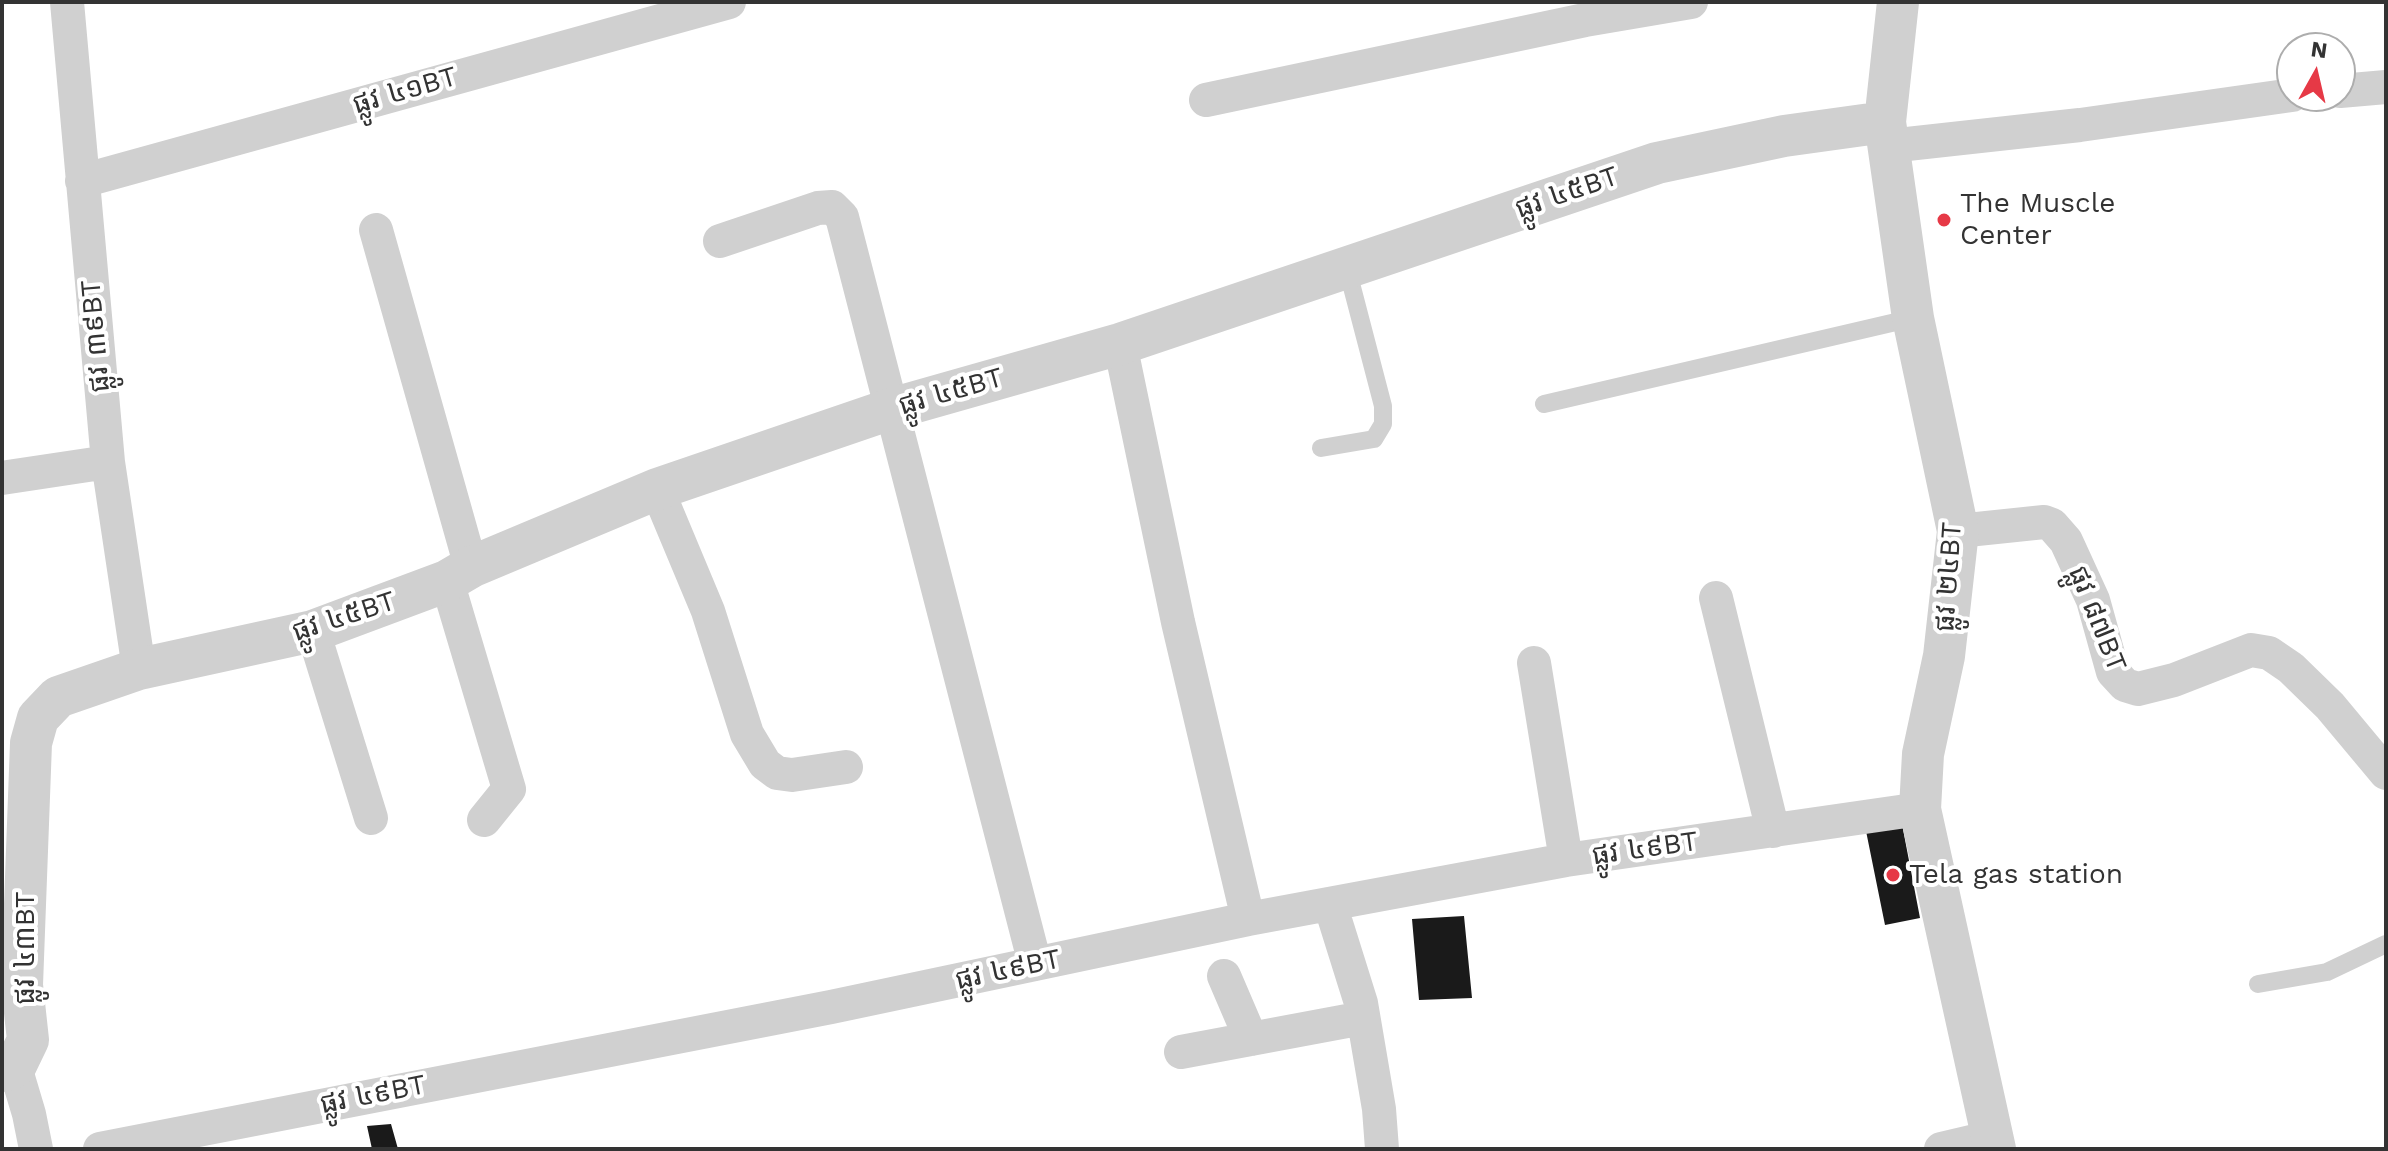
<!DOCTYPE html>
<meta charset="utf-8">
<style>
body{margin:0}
#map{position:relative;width:2388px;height:1151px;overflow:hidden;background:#fff;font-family:"Work Sans",sans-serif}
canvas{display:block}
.frame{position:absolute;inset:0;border:4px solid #333;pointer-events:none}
.north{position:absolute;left:2276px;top:32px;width:80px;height:80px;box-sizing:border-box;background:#fff;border:2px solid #adadad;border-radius:50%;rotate:8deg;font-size:22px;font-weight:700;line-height:32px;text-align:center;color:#333}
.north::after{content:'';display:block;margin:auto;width:28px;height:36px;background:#e63946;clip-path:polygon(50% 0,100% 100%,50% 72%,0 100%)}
</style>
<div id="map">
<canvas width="2388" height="1151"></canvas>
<div class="frame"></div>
<div class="north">N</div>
</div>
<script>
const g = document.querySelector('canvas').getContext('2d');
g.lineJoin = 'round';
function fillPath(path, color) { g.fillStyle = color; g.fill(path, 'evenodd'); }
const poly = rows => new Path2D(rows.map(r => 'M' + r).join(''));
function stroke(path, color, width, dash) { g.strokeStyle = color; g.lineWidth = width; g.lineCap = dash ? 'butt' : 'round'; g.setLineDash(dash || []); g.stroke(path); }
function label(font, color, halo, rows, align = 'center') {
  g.font = font + ' "Work Sans","Noto Sans Khmer",sans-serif'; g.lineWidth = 8; g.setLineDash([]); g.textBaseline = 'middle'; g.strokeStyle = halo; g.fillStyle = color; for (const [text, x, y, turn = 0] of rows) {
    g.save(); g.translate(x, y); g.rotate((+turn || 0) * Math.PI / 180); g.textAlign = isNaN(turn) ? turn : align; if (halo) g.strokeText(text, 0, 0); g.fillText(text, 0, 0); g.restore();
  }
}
const building = poly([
 [1902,824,1920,918,1885,925,1866,831],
 [1464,916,1472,998,1419,1000,1412,919],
 [391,1124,398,1149,372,1149,367,1126]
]);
const service = poly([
 [1544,404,1913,318],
 [1321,448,1374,439,1383,424,1383,406,1347,268],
 [2258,984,2327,972,2386,944]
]);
const minor = poly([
 [67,2,108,462,139,669],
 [2340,91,2386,87],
 [1206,100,1585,20,1691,2],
 [1889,146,2080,125,2292,95],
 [82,181,729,2],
 [376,230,471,567],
 [720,241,818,208,832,207,842,217,1035,964],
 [1120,344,1178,622,1248,919],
 [2,478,108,462],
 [657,489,708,611,747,734,765,764,777,773,792,775,846,767],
 [1958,531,2044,522,2052,525,2066,541,2093,600,2113,672,2125,685,2138,689,2174,680,2251,650,2269,653,2291,668,2330,706,2386,773],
 [447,581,509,789,484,820],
 [1716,598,1773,831],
 [313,631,371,818],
 [1534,663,1566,860],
 [1330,904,1361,1003,1379,1109,1382,1149],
 [1224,976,1251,1039],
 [1181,1052,1363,1018],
 [15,1067,29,1114,36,1149],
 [100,1149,831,1007,1248,919,1566,860,1920,809],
 [1941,1149,1992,1137]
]);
const tertiary = poly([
 [1898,2,1885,122,1913,318,1958,531,1944,656,1923,754,1920,809,1995,1149],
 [2,1071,15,1067,28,1040,22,985,31,743,38,718,58,697,139,669,313,631,447,581,471,567,657,489,891,409,1120,344,1657,163,1784,136,1885,122]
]);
const markers = [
 [1944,220,8,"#e63946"],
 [1893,875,8,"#e63946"]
];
const streetNames = [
 ["ផ្លូវ ៤១BT",405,91,-16],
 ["ផ្លូវ ៤៥BT",1567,193,-19],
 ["ផ្លូវ ៣៩BT",96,336,-95],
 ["ផ្លូវ ៤៥BT",951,392,-16],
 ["ផ្លូវ ២៤BT",1949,577,-86],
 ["ផ្លូវ ៤៥BT",344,617,-18],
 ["ផ្លូវ ៨៧BT",2097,619,68],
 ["ផ្លូវ ៤៩BT",1645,849,-8],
 ["ផ្លូវ ៤៣BT",26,948,-90],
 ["ផ្លូវ ៤៩BT",1008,970,-12],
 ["ផ្លូវ ៤៩BT",373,1095,-11]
];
const poiNames = [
 ["The Muscle",1960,204],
 ["Center",1960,236],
 ["Tela gas station",1909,875]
];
fillPath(building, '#1a1a1a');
stroke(service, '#d0d0d0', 18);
stroke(minor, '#d0d0d0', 34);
stroke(tertiary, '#d0d0d0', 42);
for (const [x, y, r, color] of markers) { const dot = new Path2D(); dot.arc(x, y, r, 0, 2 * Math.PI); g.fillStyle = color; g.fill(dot); stroke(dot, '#fff', 3); }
label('28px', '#333', '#fff', streetNames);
label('28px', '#333', '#fff', poiNames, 'left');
</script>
